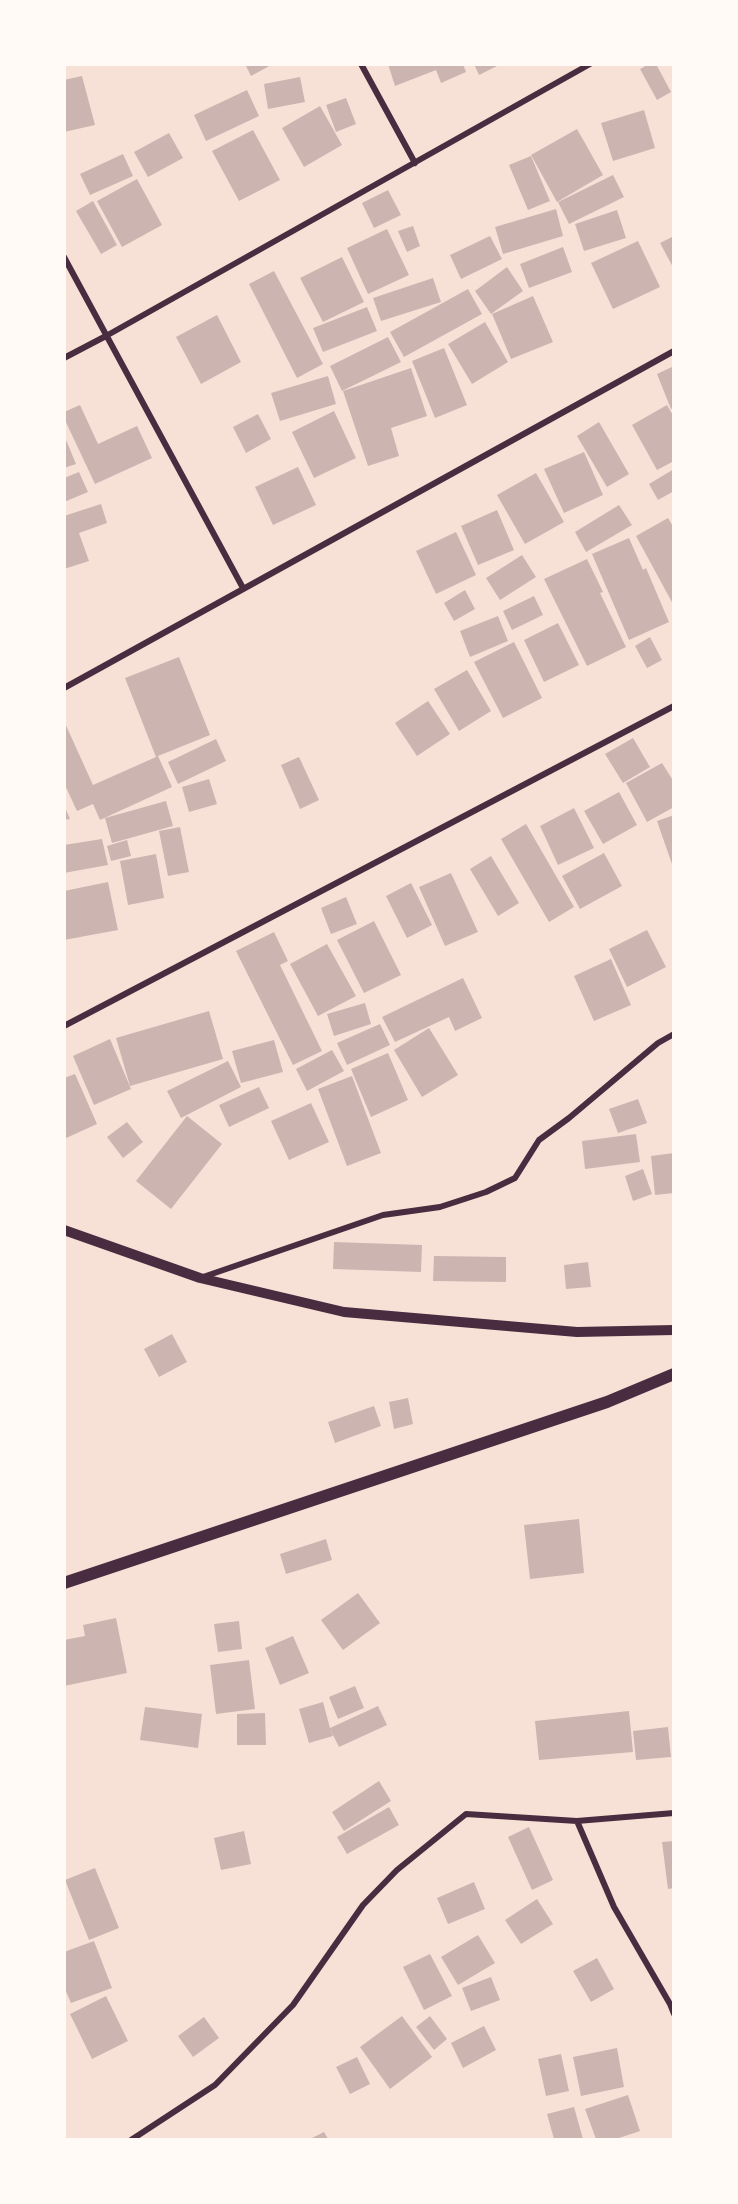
<!DOCTYPE html>
<style>
body{margin:0}
#map{position:relative;width:738px;height:2204px;overflow:hidden;background:#f7e1d7;font-family:"Sofia Sans Condensed",sans-serif}
canvas{display:block}
.frame{position:absolute;inset:0;border:66px solid #fffaf5;pointer-events:none}
</style>
<div id="map">
<canvas width="738" height="2204"></canvas>
<div class="frame"></div>
</div>
<script>
const g = document.querySelector('canvas').getContext('2d');
g.lineJoin = 'round';
function fillPath(path, color) { g.fillStyle = color; g.fill(path, 'evenodd'); }
const poly = rows => new Path2D(rows.map(r => 'M' + r).join(''));
function stroke(path, color, width, dash) { g.strokeStyle = color; g.lineWidth = width; g.lineCap = dash ? 'butt' : 'round'; g.setLineDash(dash || []); g.stroke(path); }
const building = poly([
 [245,64,273,64,251,76],
 [388,64,463,64,466,72,441,83,436,70,395,86],
 [474,64,501,64,479,75],
 [649,64,656,64,671,92,657,100,640,69],
 [82,76,95,125,64,132,64,80],
 [300,77,305,102,268,109,264,84],
 [247,90,259,116,206,141,194,115],
 [346,98,356,124,336,132,326,105],
 [320,106,342,145,304,167,282,128],
 [644,110,655,148,613,161,601,123],
 [577,129,603,175,557,202,531,155],
 [253,130,280,180,239,201,212,151],
 [169,133,183,158,148,177,134,152],
 [123,154,133,176,90,195,80,174],
 [531,156,550,201,528,210,509,165],
 [613,175,624,197,569,224,558,202],
 [137,179,162,225,122,247,97,201],
 [388,190,401,215,374,228,362,203],
 [93,201,117,245,101,254,76,211],
 [556,209,563,236,503,254,495,227],
 [617,210,626,238,584,251,575,224],
 [413,226,420,246,407,252,398,231],
 [387,229,409,275,368,294,347,248],
 [490,236,502,259,461,279,450,255],
 [674,236,674,269,660,243],
 [638,241,660,287,613,309,591,263],
 [563,247,572,272,529,288,520,264],
 [342,257,364,302,323,322,300,278],
 [507,267,523,291,491,314,475,291],
 [274,271,323,364,297,378,249,284],
 [433,278,441,302,381,321,373,298],
 [468,289,482,314,404,357,390,332],
 [533,296,553,342,511,359,492,314],
 [367,307,377,331,323,352,313,328],
 [217,315,241,362,201,384,176,337],
 [485,322,508,362,472,384,448,344],
 [388,337,401,362,342,391,330,366],
 [444,348,467,405,435,418,412,361],
 [674,366,674,408,671,409,657,374],
 [411,368,427,416,391,428,399,456,368,466,343,391],
 [328,376,336,404,280,421,271,393],
 [80,405,98,444,137,426,152,458,95,484,64,418,64,412],
 [667,405,674,417,674,461,657,470,632,425],
 [334,411,356,458,314,478,292,432],
 [258,414,271,439,246,453,233,427],
 [599,422,629,474,607,487,577,436],
 [64,435,76,464,64,468],
 [584,452,603,495,564,513,544,469],
 [298,467,316,505,273,525,255,487],
 [674,469,674,491,658,500,649,484],
 [79,472,88,492,64,502,64,478],
 [536,473,564,522,525,544,497,495],
 [101,504,107,523,79,533,89,561,64,569,64,516],
 [619,505,632,525,586,552,575,532],
 [497,510,514,550,478,565,461,526],
 [668,518,674,528,674,606,636,536],
 [456,532,476,575,436,594,416,551],
 [629,538,643,570,646,568,669,622,629,640,592,554],
 [522,555,536,577,500,600,486,578],
 [587,559,603,592,600,593,626,647,587,666,544,579],
 [465,590,475,609,454,621,444,603],
 [534,596,543,615,512,630,503,611],
 [498,616,508,641,470,657,460,631],
 [558,623,579,665,544,682,524,640],
 [650,637,662,660,647,668,635,646],
 [514,642,542,698,503,718,474,662],
 [179,657,210,735,158,756,172,787,100,820,93,804,77,811,64,783,64,721,93,785,156,757,125,678],
 [467,670,491,711,459,731,434,689],
 [428,701,450,734,417,756,395,723],
 [633,738,650,767,623,783,605,754],
 [216,739,226,761,178,784,168,762],
 [299,757,319,800,300,809,281,765],
 [662,763,674,782,674,807,647,822,626,783],
 [209,779,217,804,189,812,182,787],
 [619,792,637,825,603,844,584,811],
 [166,801,173,826,112,843,105,818],
 [64,805,70,819,64,820],
 [574,808,594,848,558,865,540,826],
 [674,815,674,867,673,867,657,821],
 [526,824,574,907,549,922,501,839],
 [180,827,189,872,168,876,159,831],
 [102,839,108,865,64,873,64,845],
 [127,840,131,856,111,861,107,846],
 [604,853,622,886,580,909,562,876],
 [156,854,164,898,128,905,120,861],
 [491,856,519,903,498,916,470,869],
 [451,873,478,932,445,946,419,887],
 [108,882,118,930,64,940,64,891],
 [411,883,432,925,407,938,386,896],
 [346,897,357,924,331,934,321,908],
 [374,921,401,975,364,993,337,940],
 [647,930,666,967,627,987,609,949],
 [274,932,288,961,280,965,322,1051,293,1065,236,951],
 [327,944,356,996,318,1016,290,964],
 [611,959,631,1005,594,1021,574,976],
 [463,978,482,1018,455,1031,449,1017,395,1042,382,1017],
 [365,1003,371,1024,334,1036,327,1014],
 [209,1011,223,1059,130,1086,116,1038],
 [380,1024,390,1045,347,1065,337,1043],
 [429,1028,458,1075,422,1097,394,1050],
 [110,1039,131,1089,94,1105,73,1056],
 [274,1040,283,1072,241,1083,232,1051],
 [332,1050,344,1071,307,1091,296,1069],
 [388,1053,408,1100,371,1117,351,1069],
 [228,1061,241,1087,181,1118,167,1091],
 [75,1074,97,1124,64,1139,64,1078],
 [352,1076,381,1153,347,1166,318,1089],
 [259,1087,269,1108,229,1127,219,1105],
 [638,1099,647,1123,618,1133,609,1109],
 [311,1103,329,1142,289,1160,271,1121],
 [187,1116,222,1144,171,1209,136,1181],
 [127,1122,143,1142,123,1158,107,1137],
 [636,1134,640,1162,585,1169,582,1141],
 [674,1153,674,1193,655,1195,651,1156],
 [643,1169,652,1194,633,1201,625,1176],
 [334,1242,422,1245,421,1272,333,1269],
 [434,1256,506,1257,506,1282,433,1281],
 [588,1262,591,1287,566,1289,564,1265],
 [172,1334,187,1362,159,1377,144,1349],
 [408,1398,413,1424,394,1429,389,1402],
 [374,1406,381,1426,335,1443,328,1422],
 [579,1519,584,1573,530,1579,524,1525],
 [326,1539,332,1560,286,1574,280,1554],
 [358,1593,380,1623,343,1650,321,1620],
 [116,1618,127,1673,64,1686,64,1640,85,1636,83,1625],
 [239,1621,242,1649,218,1652,214,1624],
 [293,1636,309,1673,280,1685,265,1648],
 [249,1660,255,1709,216,1714,210,1665],
 [355,1686,364,1708,338,1719,329,1697],
 [323,1702,330,1728,378,1706,387,1725,339,1747,330,1729,333,1736,309,1743,299,1709],
 [145,1707,202,1714,198,1748,140,1740],
 [629,1711,633,1752,539,1760,535,1721],
 [265,1713,266,1745,237,1745,237,1714],
 [668,1727,671,1757,636,1760,633,1731],
 [379,1781,391,1801,344,1831,332,1812],
 [389,1807,399,1825,347,1854,337,1837],
 [529,1827,553,1880,532,1890,508,1837],
 [244,1831,251,1864,221,1870,214,1838],
 [674,1841,674,1888,668,1889,662,1842],
 [95,1868,119,1928,89,1940,65,1880],
 [474,1882,485,1909,448,1924,437,1898],
 [537,1899,553,1924,521,1944,505,1920],
 [478,1935,495,1963,458,1985,441,1957],
 [94,1941,112,1988,71,2003,64,1987,64,1952],
 [430,1954,452,1996,424,2010,403,1967],
 [597,1958,614,1989,591,2002,573,1971],
 [491,1977,500,2000,471,2011,462,1988],
 [106,1996,128,2041,92,2059,70,2014],
 [402,2016,432,2057,390,2089,360,2047],
 [430,2016,447,2039,434,2050,416,2027],
 [204,2017,219,2038,193,2057,178,2036],
 [484,2026,496,2050,463,2068,451,2043],
 [617,2048,624,2087,581,2096,573,2057],
 [561,2054,569,2091,546,2096,538,2059],
 [357,2057,370,2084,350,2094,336,2067],
 [628,2095,640,2131,616,2139,596,2139,585,2109],
 [574,2107,583,2139,554,2139,547,2114],
 [324,2132,328,2139,310,2139]
]);
const minor = poly([
 [361,64,415,163],
 [64,257,243,588],
 [64,358,106,336,590,64],
 [64,688,674,351],
 [64,1026,674,706],
 [203,1277,383,1215,440,1207,486,1192,515,1178,539,1140,569,1118,658,1043,674,1034],
 [577,1821,614,1907,670,2004,674,2014],
 [131,2140,215,2085,293,2005,363,1905,397,1870,466,1814,577,1821,674,1813]
]);
const tertiary = poly([
 [64,1230,200,1278,344,1312,577,1332,674,1330]
]);
const secondary = poly([
 [64,1583,607,1402,674,1374]
]);
fillPath(building, '#ccb4b1');
stroke(minor, '#4a2c40', 6);
stroke(tertiary, '#4a2c40', 10);
stroke(secondary, '#4a2c40', 12);
</script>
